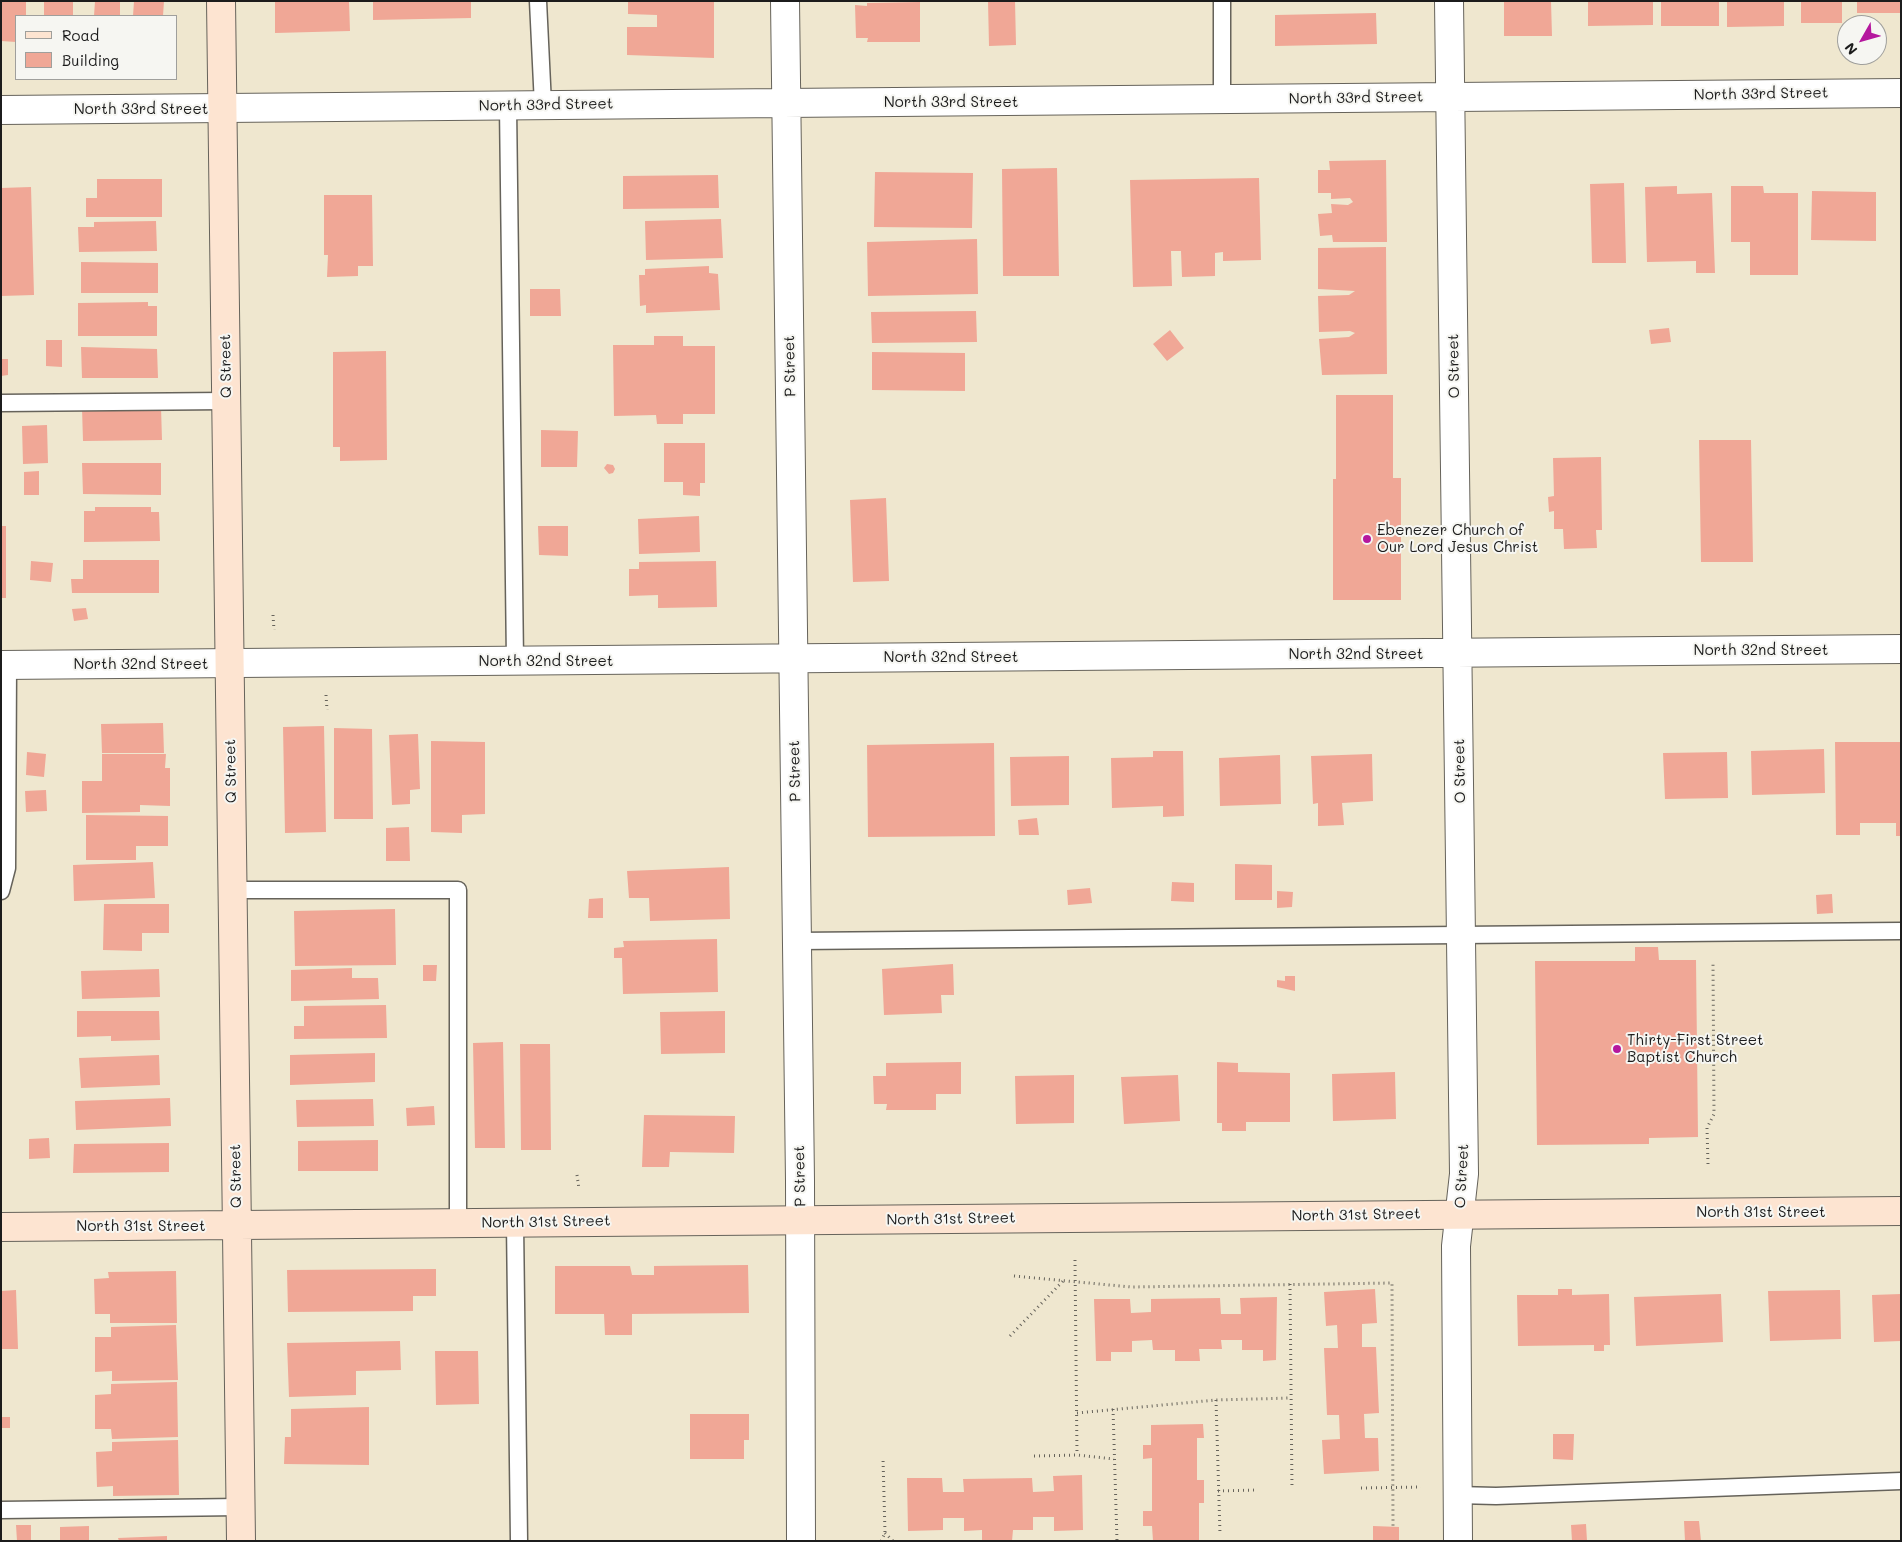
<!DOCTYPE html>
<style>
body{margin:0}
#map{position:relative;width:1902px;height:1542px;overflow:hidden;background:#efe7cf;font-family:Mali,sans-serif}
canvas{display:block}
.frame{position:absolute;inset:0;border:2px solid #1c1c1c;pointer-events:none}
.legend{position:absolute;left:15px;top:15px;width:162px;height:65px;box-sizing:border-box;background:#f6f6f2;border:1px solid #9f9f9c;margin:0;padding:6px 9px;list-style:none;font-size:15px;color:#1c1c1c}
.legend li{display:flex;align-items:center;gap:10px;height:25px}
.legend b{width:25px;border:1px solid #9f9f9c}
.north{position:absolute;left:1837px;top:15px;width:50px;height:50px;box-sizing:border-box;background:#f6f6f2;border:1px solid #9f9f9c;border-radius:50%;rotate:232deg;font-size:14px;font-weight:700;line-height:20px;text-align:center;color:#1c1c1c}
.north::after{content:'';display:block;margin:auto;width:18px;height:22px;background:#b5179e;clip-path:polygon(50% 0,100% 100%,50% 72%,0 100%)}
</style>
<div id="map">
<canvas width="1902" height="1542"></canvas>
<div class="frame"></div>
<ul class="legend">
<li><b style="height:6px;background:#fde4d1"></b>Road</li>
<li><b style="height:14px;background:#f0a796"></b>Building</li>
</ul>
<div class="north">N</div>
</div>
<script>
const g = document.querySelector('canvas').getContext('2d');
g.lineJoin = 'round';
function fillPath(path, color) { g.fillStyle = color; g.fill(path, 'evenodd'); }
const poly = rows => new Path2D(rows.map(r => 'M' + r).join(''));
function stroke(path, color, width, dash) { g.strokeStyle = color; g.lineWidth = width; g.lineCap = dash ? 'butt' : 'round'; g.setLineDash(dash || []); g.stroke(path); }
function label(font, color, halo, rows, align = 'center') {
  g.font = font + ' Mali,sans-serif'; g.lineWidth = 4; g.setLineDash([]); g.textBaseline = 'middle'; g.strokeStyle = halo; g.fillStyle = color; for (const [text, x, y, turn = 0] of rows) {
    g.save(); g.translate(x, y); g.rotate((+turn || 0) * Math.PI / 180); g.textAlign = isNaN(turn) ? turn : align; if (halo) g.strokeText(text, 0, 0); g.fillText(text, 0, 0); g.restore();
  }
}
const building = poly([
 [1,1,26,1,26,16,16,16,16,42,1,41],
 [44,1,73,1,73,16,44,16],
 [95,1,120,1,120,16,94,16],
 [134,1,164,1,163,16,133,16],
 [275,1,349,1,350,31,275,33],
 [373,1,471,1,471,18,373,20],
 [628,1,714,1,714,58,627,55,627,27,657,27,657,15,628,14],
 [988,1,1015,1,1016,45,989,46],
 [1504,1,1551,1,1552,36,1504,36],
 [1588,1,1653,1,1653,25,1588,26],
 [1661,1,1719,1,1719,26,1661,26],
 [1727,1,1784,1,1784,26,1727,27],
 [1801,1,1842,1,1842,23,1801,23],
 [1857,1,1901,1,1901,13,1857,13],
 [920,2,920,42,867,42,868,38,856,38,855,5,867,6,867,3],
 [1376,13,1377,44,1275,46,1275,15],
 [1386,160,1387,242,1333,242,1332,235,1320,236,1318,214,1332,213,1331,204,1348,205,1353,202,1350,198,1331,199,1331,193,1318,193,1318,170,1330,170,1329,161],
 [1057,168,1059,276,1003,276,1002,169],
 [875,172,973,173,972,228,874,227],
 [718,175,719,208,623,209,623,176],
 [1259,178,1261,260,1223,261,1223,252,1215,253,1215,276,1182,277,1181,251,1171,251,1172,286,1133,287,1130,180],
 [97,179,162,179,162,217,86,217,86,198,97,198],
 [1624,183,1626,263,1592,263,1590,184],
 [1677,186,1677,194,1712,193,1715,273,1696,273,1696,261,1647,262,1645,187],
 [1731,186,1763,186,1764,193,1798,193,1798,275,1750,275,1750,242,1731,242],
 [31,187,34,295,1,296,1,188],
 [1812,191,1876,192,1876,241,1811,240],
 [324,195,372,195,373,266,358,266,358,276,327,277,328,255,324,255],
 [721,219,723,258,646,260,645,221],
 [156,221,157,251,79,252,78,227,94,227,94,222],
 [977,239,978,294,868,296,867,242],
 [1386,247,1387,374,1322,375,1319,339,1349,337,1355,333,1350,331,1319,332,1318,296,1349,295,1355,291,1318,289,1318,248],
 [81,262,158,263,158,293,81,293],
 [709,266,709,273,718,274,720,310,646,313,646,305,640,306,639,275,645,275,645,269],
 [530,289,560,289,561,316,530,316],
 [148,302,148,306,157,306,157,336,78,336,78,303],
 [976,311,977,342,872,343,871,312],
 [1669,328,1671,342,1651,344,1649,330],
 [1170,330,1184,348,1167,361,1153,344],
 [654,336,683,336,683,346,715,346,715,414,683,414,683,424,657,424,656,415,614,416,613,345,654,345],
 [46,340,62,340,62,367,46,366],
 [81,347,157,349,158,378,82,378],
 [386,351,387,460,340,461,340,447,333,447,333,352],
 [872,352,965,353,965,391,872,390],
 [1,359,8,359,8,375,1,376],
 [1336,395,1393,395,1393,478,1401,478,1401,600,1333,600,1333,479,1336,479],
 [161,407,162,440,83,441,82,408],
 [47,425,48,463,23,464,22,426],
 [541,430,578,431,577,467,541,467],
 [1699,440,1751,440,1753,562,1701,562],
 [664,443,705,443,705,483,700,483,700,496,683,495,683,482,664,482],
 [1601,457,1602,530,1596,530,1597,548,1564,549,1563,529,1554,529,1554,511,1549,512,1548,497,1554,496,1553,458],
 [82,463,161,463,161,495,83,494],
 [607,464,613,465,615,469,613,473,609,474,604,468],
 [39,471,39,495,24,495,24,472],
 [886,498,889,581,853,582,850,500],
 [95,507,151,507,151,512,159,512,160,541,84,542,84,511,95,511],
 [699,516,700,552,639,554,638,519],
 [1,526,6,526,6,598,1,598],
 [538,526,568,526,568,556,539,555],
 [83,560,159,560,159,593,72,593,71,579,83,579],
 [31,561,53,563,51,582,30,580],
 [716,561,717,607,658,608,658,595,629,596,629,569,639,569,639,562],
 [86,608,88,619,74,621,72,609],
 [163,723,164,753,102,753,101,724],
 [324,726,326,832,285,833,283,727],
 [334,728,372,729,373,819,334,819],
 [418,734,420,789,410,790,410,804,392,805,389,735],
 [431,741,485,742,485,814,462,815,462,833,431,832],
 [1835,742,1901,742,1901,836,1896,836,1896,823,1860,823,1860,835,1836,835],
 [994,743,995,836,868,837,867,745],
 [1824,749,1825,793,1752,795,1751,751],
 [1153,751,1183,751,1184,816,1163,817,1163,806,1112,808,1111,758,1153,757],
 [27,752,46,754,44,777,26,775],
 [1727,752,1728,798,1665,799,1663,753],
 [102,754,166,754,165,768,170,768,170,806,140,805,140,812,82,813,82,781,102,781],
 [1372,754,1373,801,1342,803,1344,825,1318,826,1318,803,1313,804,1311,756],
 [1280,755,1281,804,1220,806,1219,758],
 [1069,756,1069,805,1011,806,1010,757],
 [46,790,47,811,26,812,25,791],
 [86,815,168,816,168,846,136,846,136,860,86,860],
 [1037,818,1039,835,1019,835,1018,820],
 [409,827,410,861,386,861,386,828],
 [153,862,155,898,74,901,73,865],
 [1235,864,1272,865,1272,900,1235,900],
 [729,867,730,919,650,921,649,898,629,898,627,871],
 [1172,882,1194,883,1194,902,1171,901],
 [1090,888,1092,903,1068,905,1067,890],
 [1277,891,1293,892,1292,907,1277,908],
 [1832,894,1833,913,1817,914,1816,895],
 [603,898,603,918,588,918,589,899],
 [104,904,169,904,169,933,142,933,142,951,103,950],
 [395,909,396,965,295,966,294,911],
 [717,939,718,992,623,994,622,958,614,958,614,948,624,947,623,941],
 [1635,947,1658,947,1659,960,1696,960,1698,1137,1649,1138,1649,1144,1537,1145,1535,961,1635,961],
 [953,964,954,995,941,995,942,1013,884,1015,882,969],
 [423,965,437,965,436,981,423,981],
 [352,968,352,978,378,978,379,999,291,1001,291,970],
 [159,969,160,997,82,999,81,971],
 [1285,976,1295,976,1295,991,1277,987,1277,980,1285,981],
 [386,1005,387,1038,294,1039,294,1026,304,1026,304,1006],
 [77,1011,159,1011,160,1040,111,1041,111,1036,77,1037],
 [725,1011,725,1053,661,1054,660,1012],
 [503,1042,505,1148,475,1148,473,1043],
 [520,1044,550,1044,551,1150,521,1150],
 [375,1053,375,1082,290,1085,290,1055],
 [159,1055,160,1085,81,1088,79,1058],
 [961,1062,961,1094,936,1094,936,1110,886,1110,887,1104,874,1104,873,1076,886,1076,886,1063],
 [1217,1062,1238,1063,1238,1072,1290,1073,1290,1122,1246,1122,1246,1131,1222,1131,1222,1123,1217,1123],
 [1395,1072,1396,1119,1333,1121,1332,1074],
 [1074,1075,1074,1123,1016,1124,1015,1076],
 [1178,1075,1180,1121,1124,1124,1121,1077],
 [170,1098,171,1126,76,1130,75,1101],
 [373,1099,374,1126,297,1127,296,1100],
 [434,1106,435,1125,407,1126,406,1108],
 [644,1115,735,1116,734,1153,670,1152,669,1167,642,1167],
 [49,1138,50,1158,29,1159,29,1139],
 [378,1140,378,1171,298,1171,298,1141],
 [169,1143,169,1172,73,1173,74,1144],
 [748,1265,749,1313,632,1314,632,1335,605,1335,604,1314,555,1314,555,1266,630,1266,632,1275,654,1275,654,1266],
 [436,1269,436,1296,413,1296,413,1311,288,1312,287,1270],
 [176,1271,177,1323,110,1323,110,1314,95,1314,94,1279,109,1278,108,1272],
 [1375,1289,1377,1323,1362,1324,1362,1347,1376,1347,1379,1413,1364,1414,1365,1438,1378,1438,1379,1471,1324,1474,1322,1440,1340,1439,1339,1415,1327,1415,1324,1348,1338,1348,1337,1325,1326,1326,1324,1292],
 [1558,1289,1572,1289,1572,1295,1609,1294,1610,1345,1604,1345,1604,1351,1594,1351,1594,1345,1518,1346,1517,1295,1558,1295],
 [16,1290,18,1349,1,1349,1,1291],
 [1840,1290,1841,1339,1770,1341,1768,1291],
 [1721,1294,1723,1342,1636,1346,1634,1297],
 [1901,1294,1901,1341,1874,1342,1872,1295],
 [1277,1297,1276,1360,1263,1361,1263,1350,1242,1350,1242,1340,1221,1340,1222,1349,1199,1349,1200,1361,1175,1361,1175,1350,1153,1350,1152,1340,1132,1341,1132,1352,1111,1352,1111,1361,1096,1361,1094,1299,1130,1299,1131,1313,1151,1312,1151,1299,1220,1298,1221,1314,1241,1314,1240,1298],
 [176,1325,178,1380,112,1381,112,1371,95,1372,95,1337,111,1337,111,1327],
 [400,1341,401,1370,356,1371,356,1395,289,1397,287,1343],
 [435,1351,478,1351,479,1404,436,1405],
 [177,1382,178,1437,112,1439,111,1429,95,1429,95,1395,111,1394,111,1384],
 [369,1407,369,1465,284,1464,285,1437,291,1437,291,1409],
 [690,1414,749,1414,749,1440,744,1440,744,1459,690,1459],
 [1,1417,10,1417,10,1428,1,1428],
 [1203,1424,1204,1438,1197,1438,1197,1480,1204,1480,1204,1503,1199,1503,1199,1541,1153,1541,1152,1526,1143,1526,1143,1511,1152,1511,1152,1458,1143,1459,1143,1445,1151,1445,1151,1425],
 [1553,1434,1574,1434,1573,1460,1553,1459],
 [178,1440,179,1495,113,1496,113,1486,97,1487,96,1452,112,1451,112,1442],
 [1082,1475,1083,1530,1054,1531,1054,1517,1033,1517,1033,1530,1013,1530,1012,1541,982,1541,982,1530,964,1531,964,1518,943,1518,943,1530,908,1531,907,1478,942,1478,943,1492,964,1492,963,1479,1032,1478,1033,1492,1054,1491,1053,1476],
 [1684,1521,1699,1521,1701,1541,1685,1541],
 [1586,1524,1587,1541,1572,1541,1571,1525],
 [16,1525,31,1525,31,1541,17,1541],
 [89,1526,89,1540,60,1541,60,1527],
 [1373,1526,1399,1527,1399,1541,1373,1541],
 [167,1536,167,1541,119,1541,118,1538]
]);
const path = poly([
 [273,615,274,630],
 [326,695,327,710],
 [1708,1164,1707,1128,1714,1114,1713,964],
 [577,1175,579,1189],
 [1075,1260,1077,1455],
 [1014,1276,1131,1287,1392,1283,1393,1526],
 [1290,1284,1292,1489],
 [1010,1336,1063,1281],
 [1216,1400,1220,1534],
 [1113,1409,1117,1541],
 [1077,1413,1216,1400,1291,1398],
 [1034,1456,1077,1455,1114,1459],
 [1361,1488,1421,1487],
 [1218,1491,1258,1490],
 [885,1533,893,1541],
 [881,1541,885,1533,883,1458]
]);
const lane = poly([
 [538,1,543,105],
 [1222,1,1222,100],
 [508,106,515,661],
 [1,403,226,401],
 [232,890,458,890,458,1223],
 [1,891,7,868,8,665],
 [797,941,1901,931],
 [515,1223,519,1541],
 [1457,1495,1496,1496,1901,1481],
 [1,1510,240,1507]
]);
const street = poly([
 [785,1,800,1181,801,1541],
 [1449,1,1464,1174,1456,1246,1458,1541],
 [1,110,1901,93],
 [1,665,1901,649]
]);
const secondary = poly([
 [221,1,241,1541],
 [1,1227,1901,1211]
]);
const markers = [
 [1367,539,5,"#b5179e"],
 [1617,1049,5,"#b5179e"]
];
const streetNames = [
 ["North 33rd Street",1761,94,-1],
 ["North 33rd Street",1356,98,-1],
 ["North 33rd Street",951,102],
 ["North 33rd Street",546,105,-1],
 ["North 33rd Street",141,109],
 ["Q Street",226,366,-91],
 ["P Street",790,366,-91],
 ["O Street",1454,366,-91],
 ["North 32nd Street",1761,650],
 ["North 32nd Street",1356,654],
 ["North 32nd Street",951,657],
 ["North 32nd Street",546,661],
 ["North 32nd Street",141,664],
 ["Q Street",231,771,-91],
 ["P Street",795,771,-91],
 ["O Street",1460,771,-91],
 ["Q Street",236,1176,-91],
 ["P Street",800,1176,-91],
 ["O Street",1462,1176,-87],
 ["North 31st Street",1761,1212],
 ["North 31st Street",1356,1215,-1],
 ["North 31st Street",951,1219,-1],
 ["North 31st Street",546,1222,-1],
 ["North 31st Street",141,1226]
];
const poiNames = [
 ["Ebenezer Church of",1377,530],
 ["Our Lord Jesus Christ",1377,547],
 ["Thirty-First Street",1627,1040],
 ["Baptist Church",1627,1057]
];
fillPath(building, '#f0a796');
stroke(lane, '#66635b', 19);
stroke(street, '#66635b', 30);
stroke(secondary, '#66635b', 30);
stroke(path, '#66635b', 3, [1, 4]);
stroke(lane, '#fff', 16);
stroke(street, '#fff', 28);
stroke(secondary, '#fde4d1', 28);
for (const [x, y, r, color] of markers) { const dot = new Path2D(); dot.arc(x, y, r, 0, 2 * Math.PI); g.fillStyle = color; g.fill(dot); stroke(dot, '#f6f6f2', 2); }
label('15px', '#1c1c1c', '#f6f6f2', streetNames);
label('15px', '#1c1c1c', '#f6f6f2', poiNames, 'left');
</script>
